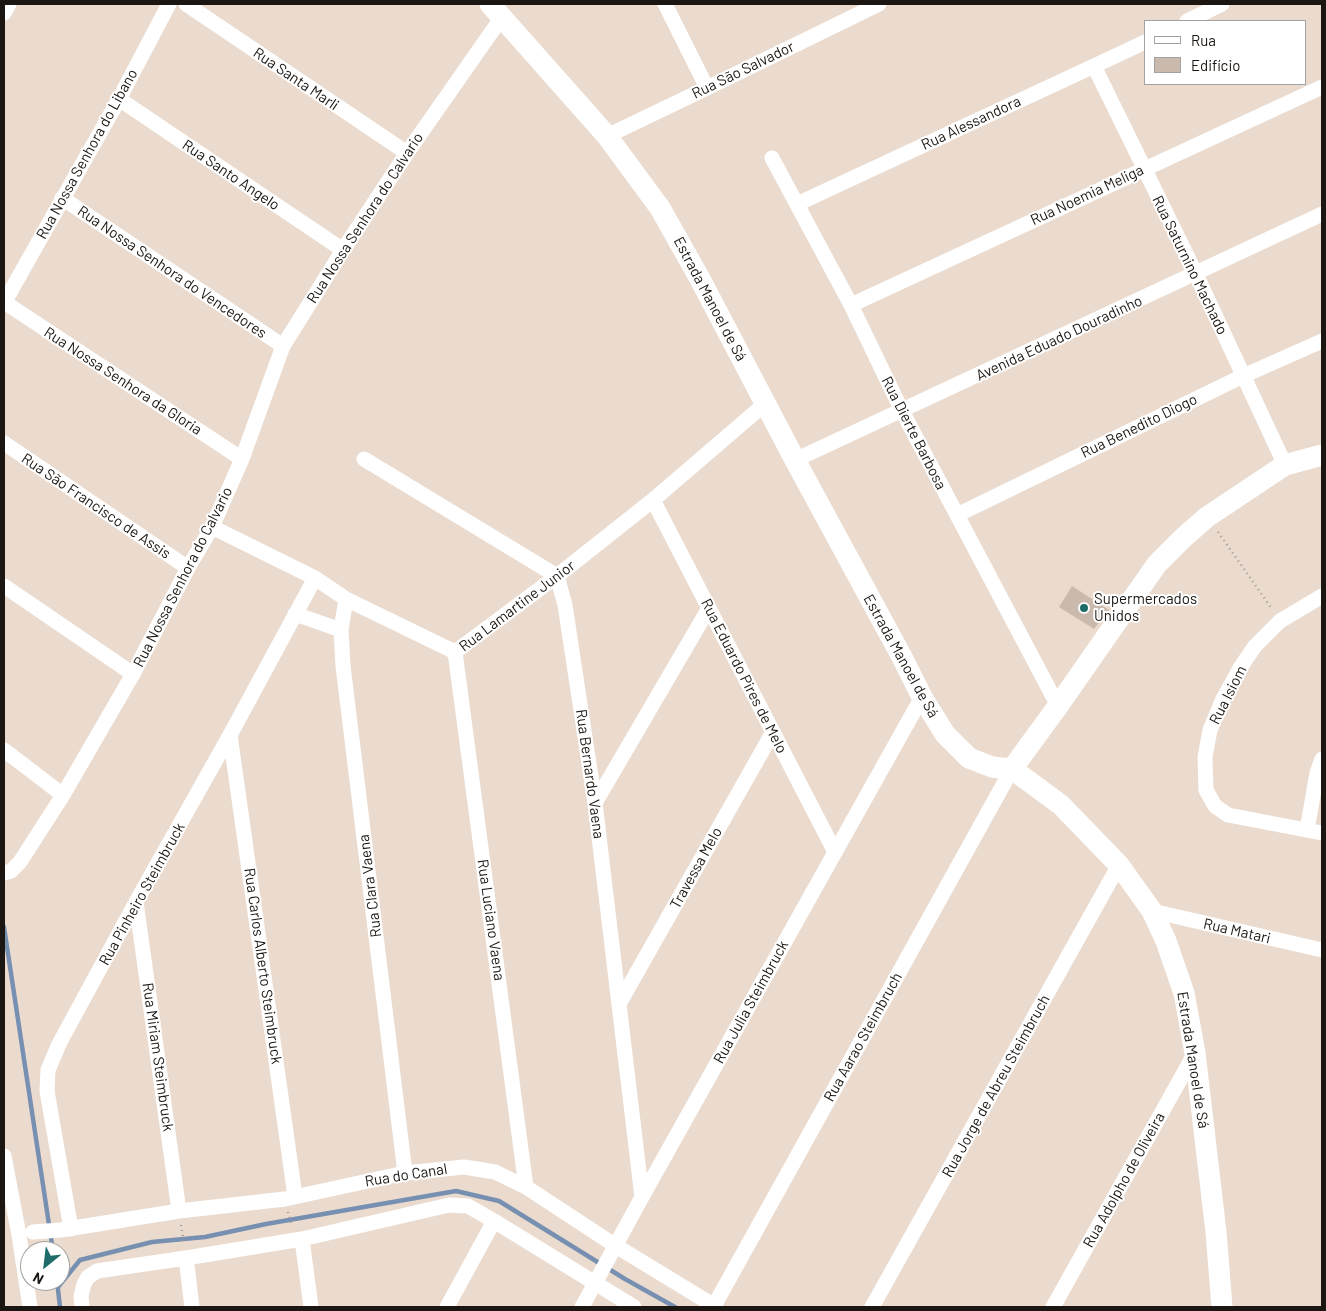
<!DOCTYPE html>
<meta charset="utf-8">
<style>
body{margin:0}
#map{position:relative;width:1326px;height:1311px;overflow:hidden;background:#ebdbce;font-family:Barlow,sans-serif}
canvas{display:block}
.frame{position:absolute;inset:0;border:5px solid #1b1611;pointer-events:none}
.legend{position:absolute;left:1144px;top:20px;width:162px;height:65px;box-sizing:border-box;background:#fff;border:1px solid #a4a2a0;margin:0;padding:6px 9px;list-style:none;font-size:15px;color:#1b1611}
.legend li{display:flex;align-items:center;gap:10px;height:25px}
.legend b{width:25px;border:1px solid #a4a2a0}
.north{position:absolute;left:20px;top:1241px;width:50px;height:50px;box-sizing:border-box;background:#fff;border:1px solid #a4a2a0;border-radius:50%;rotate:209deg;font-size:14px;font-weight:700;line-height:20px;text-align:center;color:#1b1611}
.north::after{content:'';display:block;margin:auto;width:18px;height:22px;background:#1f6b6a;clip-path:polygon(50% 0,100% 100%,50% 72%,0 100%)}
</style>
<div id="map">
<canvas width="1326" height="1311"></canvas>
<div class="frame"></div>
<ul class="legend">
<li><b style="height:6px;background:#fff"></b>Rua</li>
<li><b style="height:14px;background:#cabaad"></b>Edifício</li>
</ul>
<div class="north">N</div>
</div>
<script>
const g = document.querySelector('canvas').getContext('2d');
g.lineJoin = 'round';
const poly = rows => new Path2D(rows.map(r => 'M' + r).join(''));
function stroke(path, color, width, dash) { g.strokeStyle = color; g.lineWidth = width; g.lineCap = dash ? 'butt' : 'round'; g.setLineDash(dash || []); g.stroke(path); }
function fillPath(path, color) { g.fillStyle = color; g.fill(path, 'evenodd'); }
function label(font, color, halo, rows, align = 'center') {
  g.font = font + ' Barlow,sans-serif'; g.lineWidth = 4; g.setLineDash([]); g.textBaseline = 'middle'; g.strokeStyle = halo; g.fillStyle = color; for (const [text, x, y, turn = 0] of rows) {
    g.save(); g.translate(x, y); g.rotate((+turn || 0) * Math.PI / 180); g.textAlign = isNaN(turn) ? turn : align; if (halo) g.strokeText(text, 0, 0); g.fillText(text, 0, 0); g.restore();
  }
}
const stream = poly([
 [4,927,53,1251],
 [57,1281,60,1307],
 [58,1287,80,1260,152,1242,205,1237,266,1224,456,1191,499,1201,625,1279,675,1307]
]);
const building = poly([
 [1072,586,1109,610,1094,629,1059,607]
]);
const path = poly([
 [1218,532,1272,609],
 [288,1212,292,1226],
 [181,1225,184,1244]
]);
const street = poly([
 [186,4,407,153],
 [665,4,707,88],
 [4,13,9,4],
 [1187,21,1222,4],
 [1094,66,1196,274,1285,465],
 [119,99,343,250],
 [607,136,707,88,879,4],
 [772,158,851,305,902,411,1058,706],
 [62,198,283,346],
 [797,204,1094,66,1145,42],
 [4,302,242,459],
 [4,303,119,99,169,4],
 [851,305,1322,87],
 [4,443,188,568],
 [364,459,557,576,565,605,595,803,642,1197],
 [795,460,1322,214],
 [653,500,835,852],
 [957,515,1243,376,1322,341],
 [212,527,315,578,346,599,455,652],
 [4,586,133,674],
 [1322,596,1280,621,1255,646,1240,668,1223,699,1210,730,1205,757,1206,790,1215,806,1228,815,1322,833],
 [346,599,341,630,343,666,405,1173],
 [295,614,341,630],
 [455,652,526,1187],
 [455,652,557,576,653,500,766,403],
 [230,735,295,1196],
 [4,750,63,795],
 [595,803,709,608],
 [1307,830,1317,773,1322,759],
 [4,873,11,871,20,862,63,795,133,674,188,568,212,527,242,459,283,346,343,250,407,153,502,17],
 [136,902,179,1211],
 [1152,911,1322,950],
 [619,1004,773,732],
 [4,1156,19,1235,30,1307],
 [71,1229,47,1091,48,1070,59,1044,136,902,230,735,315,578],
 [33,1232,61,1230,179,1211,285,1199,405,1173,464,1167,495,1172,526,1187,616,1246,716,1307],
 [302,1239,311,1307],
 [186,1258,192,1307],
 [714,1306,1012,769],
 [82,1307,81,1296,84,1284,88,1277,97,1271,186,1258,302,1239,449,1205,468,1206,494,1221,634,1307],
 [447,1307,494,1221],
 [582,1307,642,1197,922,697],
 [872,1307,1119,865],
 [1053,1307,1195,1053]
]);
const secondary = poly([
 [490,4,607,136,660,208,700,279,795,460,903,659,922,697,945,734,969,758,992,767,1012,769,1061,805,1119,865,1152,911,1166,941,1184,993,1195,1053,1216,1232,1222,1307],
 [1012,769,1058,706,1157,564,1183,538,1207,517,1285,465,1322,455]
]);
const markers = [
 [1084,608,5,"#1f6b6a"]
];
const streetNames = [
 ["Rua São Salvador",743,70,-26],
 ["Rua Santa Marli",296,79,34],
 ["Rua Alessandora",971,123,-25],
 ["Rua Nossa Senhora do Libano",87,154,-61],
 ["Rua Santo Angelo",231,175,34],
 ["Rua Noemia Meliga",1087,195,-25],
 ["Rua Nossa Senhora do Calvario",365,218,-57],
 ["Rua Saturnino Machado",1190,265,64],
 ["Rua Nossa Senhora do Vencedores",172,272,34],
 ["Estrada Manoel de Sá",710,299,62],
 ["Avenida Eduado Douradinho",1059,338,-25],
 ["Rua Nossa Senhora da Gloria",123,381,33],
 ["Rua Benedito Diogo",1139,426,-26],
 ["Rua Dierte Barbosa",914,433,63],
 ["Rua São Francisco de Assis",96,506,34],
 ["Rua Nossa Senhora do Calvario",183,577,-63],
 ["Rua Lamartine Junior",517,606,-37],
 ["Estrada Manoel de Sá",901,656,61],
 ["Rua Eduardo Pires de Melo",744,676,63],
 ["Rua Isiom",1228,695,-63],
 ["Rua Bernardo Vaena",590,774,82],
 ["Travessa Melo",696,868,-61],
 ["Rua Clara Vaena",370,886,-97],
 ["Rua Pinheiro Steimbruck",142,894,-61],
 ["Rua Luciano Vaena",491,920,82],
 ["Rua Matari",1237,931,13],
 ["Rua Carlos Alberto Steimbruck",263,966,82],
 ["Rua Julia Steimbruck",751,1002,-61],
 ["Rua Aarao Steimbruch",863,1037,-61],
 ["Rua Miriam Steimbruck",158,1057,82],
 ["Estrada Manoel de Sá",1193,1060,81],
 ["Rua Jorge de Abreu Steimbruch",996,1086,-61],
 ["Rua do Canal",406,1175,-9],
 ["Rua Adolpho de Oliveira",1124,1180,-61]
];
const poiNames = [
 ["Supermercados",1094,599],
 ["Unidos",1094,616]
];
stroke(stream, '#7790b1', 4.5);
fillPath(building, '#cabaad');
stroke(path, '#a5988e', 2.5, [1, 4]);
stroke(street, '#fff', 15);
stroke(secondary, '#fff', 21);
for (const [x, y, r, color] of markers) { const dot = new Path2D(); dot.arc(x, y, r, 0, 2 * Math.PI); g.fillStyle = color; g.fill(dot); stroke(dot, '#fff', 2); }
label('15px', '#1b1611', '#fff', streetNames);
label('15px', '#1b1611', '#fff', poiNames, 'left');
</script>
